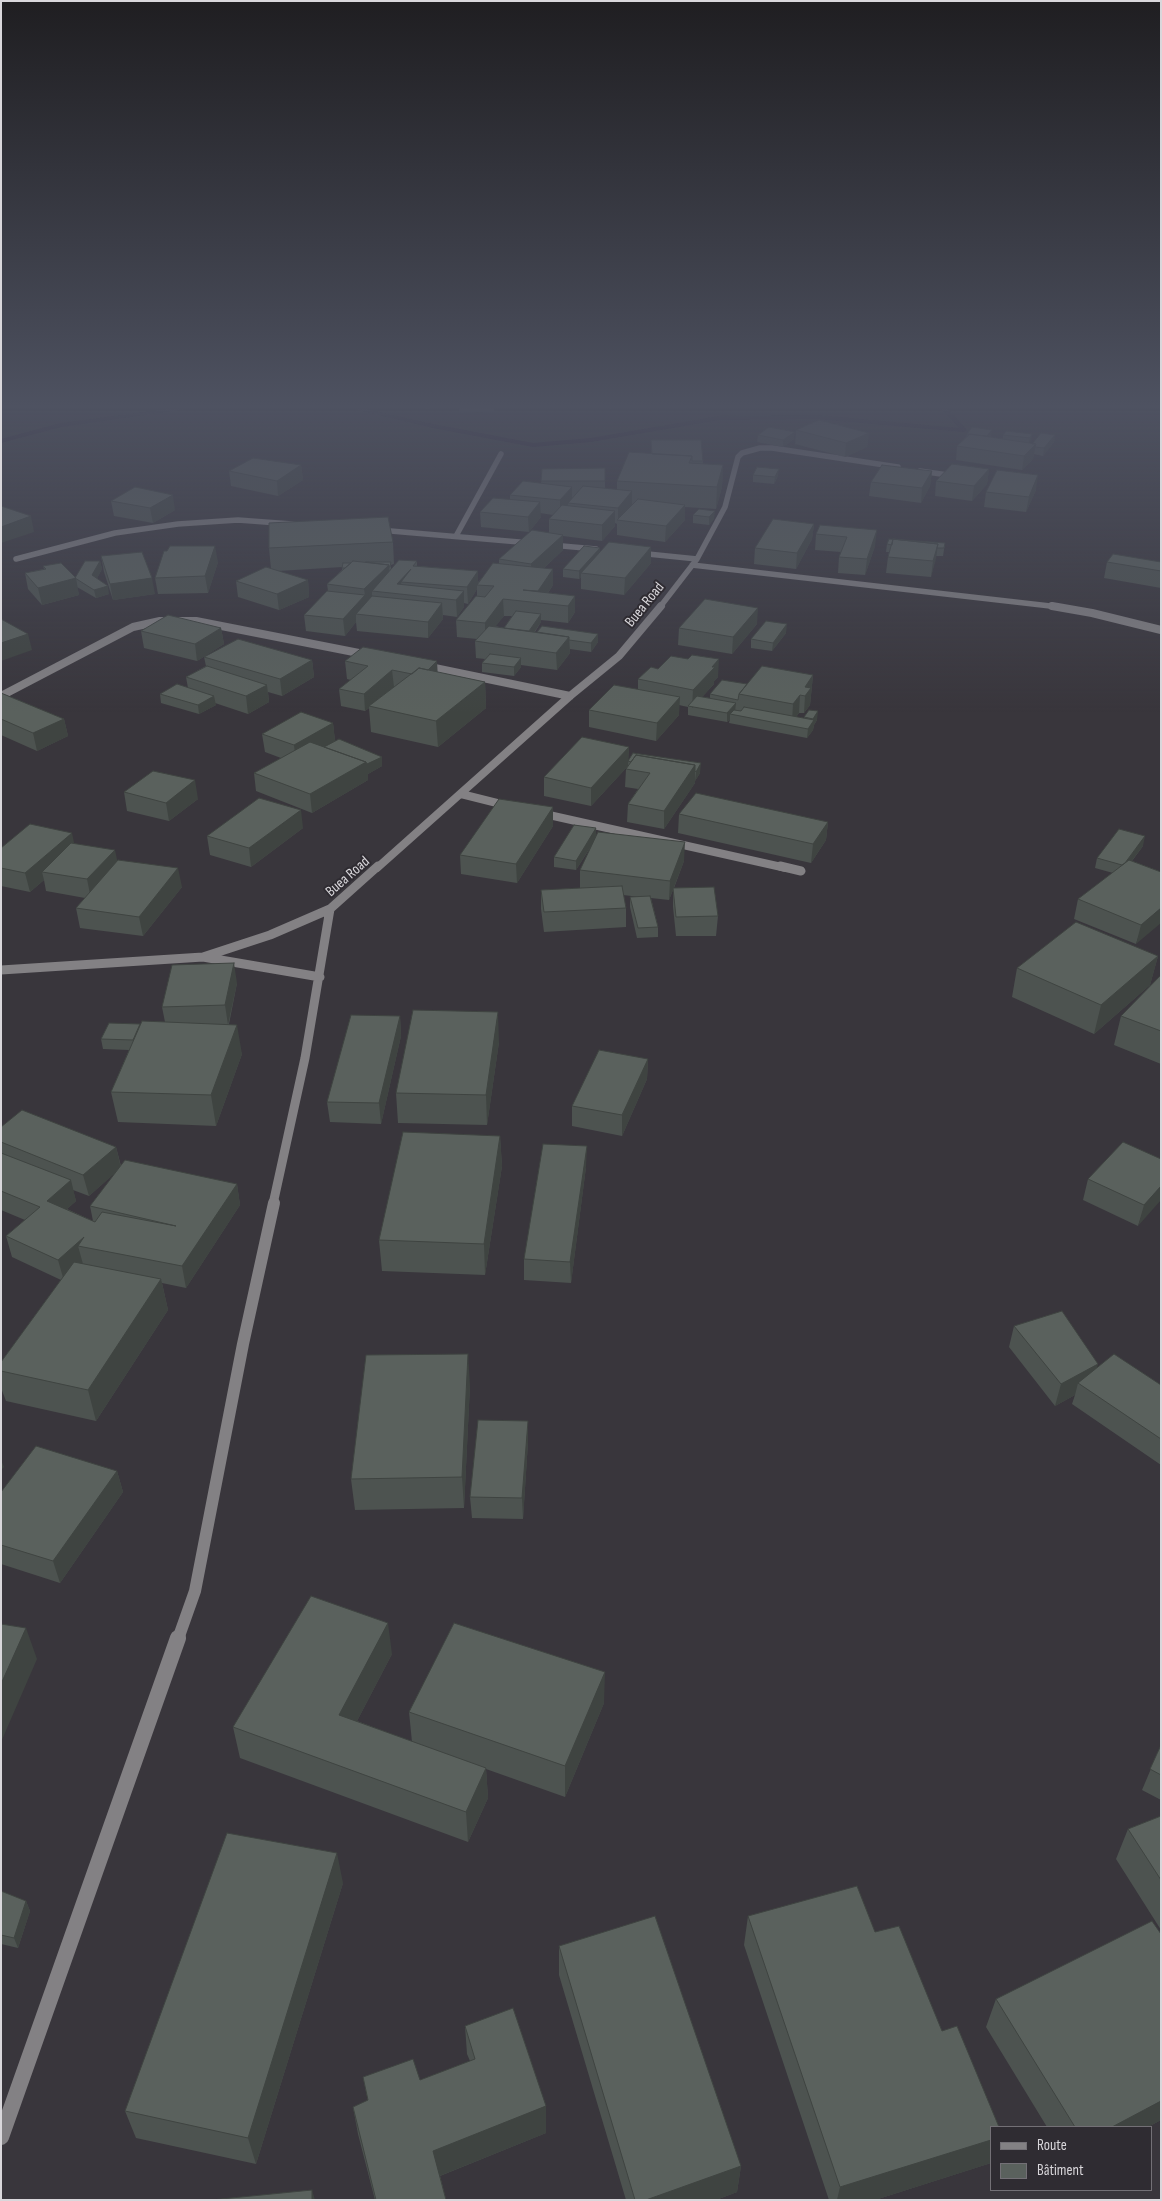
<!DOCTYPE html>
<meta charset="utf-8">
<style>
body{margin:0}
#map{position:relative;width:1162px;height:2201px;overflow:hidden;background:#39363c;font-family:"Sofia Sans Condensed",sans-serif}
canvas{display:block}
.frame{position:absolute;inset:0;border:2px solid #d9d7db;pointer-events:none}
.legend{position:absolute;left:990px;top:2126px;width:162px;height:65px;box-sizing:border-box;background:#2f2c32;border:1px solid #737076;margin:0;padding:6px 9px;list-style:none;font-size:15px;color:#d9d7db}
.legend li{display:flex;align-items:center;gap:10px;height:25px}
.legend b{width:25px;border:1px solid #737076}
</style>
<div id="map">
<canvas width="1162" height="2201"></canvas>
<div class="frame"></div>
<ul class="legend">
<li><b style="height:6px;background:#838184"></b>Route</li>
<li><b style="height:14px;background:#5a615d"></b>Bâtiment</li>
</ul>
</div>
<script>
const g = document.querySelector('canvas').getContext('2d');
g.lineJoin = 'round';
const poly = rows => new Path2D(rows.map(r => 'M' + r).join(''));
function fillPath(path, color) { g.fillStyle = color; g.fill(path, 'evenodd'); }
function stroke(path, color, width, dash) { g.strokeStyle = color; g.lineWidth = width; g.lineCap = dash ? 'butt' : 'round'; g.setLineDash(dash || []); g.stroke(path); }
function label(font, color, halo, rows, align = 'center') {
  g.font = font + ' "Sofia Sans Condensed",sans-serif'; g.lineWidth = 4; g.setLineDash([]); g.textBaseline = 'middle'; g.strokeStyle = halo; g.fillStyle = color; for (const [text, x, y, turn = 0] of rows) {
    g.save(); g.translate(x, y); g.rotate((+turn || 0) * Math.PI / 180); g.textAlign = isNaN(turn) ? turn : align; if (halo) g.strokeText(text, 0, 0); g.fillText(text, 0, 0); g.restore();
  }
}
const stream = poly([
 [198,405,213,405,61,427,1,443,1,439,61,423,198,405],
 [337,405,347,405,433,424,533,443,591,438,719,416,817,415,959,428,945,412,928,405,936,405,949,410,967,430,964,432,817,419,719,420,591,442,533,447,433,428,337,405]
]);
const minorFar4 = poly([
 [920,471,955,476],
 [379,530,531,543],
 [456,536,501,454],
 [551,545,596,549],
 [638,553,697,559],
 [16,559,115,533,178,524,238,520,292,524],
 [692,565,1059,607],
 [660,607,697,559,725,507,738,457,742,453,760,448,772,448,898,467]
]);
const minorFar3 = poly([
 [1052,606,1092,613,1161,630],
 [425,666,570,696],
 [1,696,133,627,160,621,196,621,369,655],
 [461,794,509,806],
 [540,813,786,868],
 [377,868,570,696,619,656,661,606]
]);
const minorFar2 = poly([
 [780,866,801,871],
 [203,957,270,935,330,909,378,866],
 [1,970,203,957,320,977],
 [273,1204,305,1058,330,909]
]);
const minorFar1 = poly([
 [178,1639,195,1591,243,1344,274,1203]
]);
const minor = poly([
 [1,2137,178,1638]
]);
const wall = poly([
 [406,405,435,405,429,409,406,407],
 [459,405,494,405,494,412,459,413],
 [603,405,642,405,607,409],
 [796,430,869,433,867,447,845,457,795,444],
 [967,434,1003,439,1003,435,1032,434,1031,441,1029,443,1032,444,1055,435,1054,442,1043,456,1034,454,1033,459,1022,470,956,460,957,446,966,437],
 [758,435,794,439,783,447,757,442],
 [651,440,703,461,703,464,723,465,722,487,716,509,685,507,685,520,665,542,617,535,617,524,615,523,615,526,602,541,563,536,563,550,544,568,553,585,548,593,575,596,575,612,568,623,541,620,541,622,535,632,598,634,598,642,591,652,570,649,570,653,557,670,521,665,521,667,514,676,482,672,482,663,485,659,476,658,475,641,477,639,457,637,456,620,477,596,477,589,468,604,464,603,464,607,457,617,443,615,443,619,428,638,357,631,356,622,345,636,306,631,304,615,328,591,327,584,342,570,342,567,278,571,308,580,309,597,279,610,238,597,236,581,271,569,269,548,393,542,394,564,391,565,391,569,417,561,417,566,478,571,478,582,499,563,499,559,549,533,549,519,553,515,540,513,541,517,529,532,481,527,480,512,510,499,510,495,541,483,542,469,605,481,605,488,617,490,617,481,651,453],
 [504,616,512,616,504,628,495,626],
 [301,465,303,480,278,496,231,486,229,471],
 [989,469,987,484,972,501,935,496,936,481],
 [932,471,930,486,921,503,869,496,871,482],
 [753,475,778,476,774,484,753,482],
 [1036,490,1026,512,984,507,986,492],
 [111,501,175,510,153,523,114,516],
 [699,509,714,519,709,525,693,523,693,515],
 [814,524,812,539,796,569,754,564,755,548],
 [820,525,875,546,865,575,838,573,839,557,841,552,815,550,816,534],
 [945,543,943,556,936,556,931,577,886,573,888,557,889,552,886,552,887,544],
 [600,551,651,563,624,595,581,589,581,577,579,579,563,577,563,569],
 [101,556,155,594,113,600,104,572],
 [100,561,102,569,97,578,109,594,96,598,77,587,79,595,42,605,28,589,25,573,44,569,43,566,75,578],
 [218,562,208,593,158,594,155,578],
 [1107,562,1161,562,1161,588,1104,578],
 [757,624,732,654,678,645,679,628],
 [221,628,224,644,197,661,144,648,141,631],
 [786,633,772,651,751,648,751,639],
 [204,657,312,660,314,677,282,696,268,692,269,702,248,714,215,703,216,705,199,714,161,703,160,694,188,688,186,677,206,666],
 [345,661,437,661,437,672,485,682,486,708,438,747,371,732,369,708,365,711,341,706,339,689,351,680,347,679],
 [658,669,718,677,714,681,714,684,702,697,710,698,710,694,747,684,813,675,810,705,804,713,799,713,796,717,804,719,804,717,817,720,814,725,813,730,807,738,729,723,730,719,727,722,688,715,688,707,679,705,679,715,656,741,589,727,589,710,638,689,638,679],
 [1,693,64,719,68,736,37,751,1,735],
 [333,723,335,741,325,746,382,757,382,766,368,774,368,780,312,813,256,791,254,773,281,758,265,752,262,734],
 [629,747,628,761,633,753,700,773,695,781,695,783,664,829,627,822,628,804,638,789,625,787,626,769,628,766,591,806,544,796,544,777],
 [124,792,198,799,169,821,127,811],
 [553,807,553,826,517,883,461,874,460,855],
 [679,814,828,822,826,840,811,863,678,833],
 [303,828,251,867,210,855,207,836],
 [596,835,684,861,674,888,718,916,716,936,676,936,673,907,673,890,669,900,651,898,658,927,658,937,637,938,630,907,630,897,640,897,623,895,626,908,626,927,544,932,541,909,541,890,580,888,580,870,592,845,576,870,554,867,554,857],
 [75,844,117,861,182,887,143,936,80,928,76,908,85,898,46,891,44,880,30,892,1,886,1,848],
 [1143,846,1132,861,1161,872,1136,944,1074,919,1078,899,1113,873,1095,868,1097,858],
 [1158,956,1150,985,1094,1034,1012,997,1017,968],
 [1161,975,1161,1064,1114,1045,1121,1016],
 [237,983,229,1024,242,1054,216,1126,118,1122,111,1092,129,1050,103,1049,101,1039,140,1024,165,1022,162,1007],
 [400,1016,401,1036,381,1124,330,1122,327,1102],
 [499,1042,487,1125,398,1123,396,1093],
 [648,1059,647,1079,622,1136,572,1126,572,1106],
 [1,1127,116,1147,121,1166,237,1184,240,1205,186,1288,162,1283,168,1310,96,1421,6,1401,1,1388,1,1362,61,1280,12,1257,6,1236,25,1220,1,1210],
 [117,1171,90,1206,93,1221,67,1209,76,1201,73,1190,89,1196],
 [500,1136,502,1166,485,1275,382,1271,379,1240],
 [1161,1159,1138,1226,1083,1200,1088,1179],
 [586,1167,571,1283,524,1280,524,1259],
 [1014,1326,1097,1368,1161,1385,1161,1465,1072,1404,1075,1395,1055,1406,1009,1347],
 [470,1385,464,1508,355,1510,351,1479],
 [528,1442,523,1519,472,1518,470,1497],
 [117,1471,123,1492,60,1583,1,1564,1,1492],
 [392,1654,357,1721,412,1742,409,1712,604,1703,565,1797,486,1769,488,1798,468,1842,240,1758,233,1727],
 [1161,1745,1161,1800,1142,1790],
 [1161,1816,1161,1930,1116,1859,1128,1829],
 [343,1883,256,2164,136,2138,125,2111],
 [1,1891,26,1901,30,1911,18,1948,1,1944],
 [748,1916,875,1932,942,2031,991,2127,991,2163,875,2200,829,2200,744,1945],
 [559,1946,741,2166,737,2192,716,2200,626,2200,559,1975],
 [996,1999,1161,2120,1148,2127,1047,2127,986,2027],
 [465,2026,546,2133,440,2176,446,2200,375,2200,358,2134,353,2107,368,2101,363,2077,420,2080,470,2061,467,2054]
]);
const shadedWall = poly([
 [429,405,435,405,429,409],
 [607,405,642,405,607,409],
 [992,430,991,437,986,443,987,436],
 [795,432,794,439,783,447,783,440],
 [869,433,867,447,845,457,846,443],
 [1032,434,1031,441,1028,445,1030,438],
 [1055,435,1054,442,1043,456,1044,448],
 [1036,444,1033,459,1022,470,1024,456],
 [301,465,303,480,278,496,277,481],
 [723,465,722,487,716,509,717,487],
 [779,469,778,476,774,484,775,477],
 [989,469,987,484,972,501,974,486],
 [932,471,930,486,921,503,922,488],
 [1038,475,1036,490,1026,512,1029,497],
 [572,487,572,501,568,503,568,506,560,516,560,500],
 [632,491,632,506,618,520,618,508],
 [173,495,175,510,153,523,150,508],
 [540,502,541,517,529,532,528,517],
 [685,505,685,520,665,542,666,526],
 [615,511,615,526,602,541,602,525],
 [715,511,714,519,709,525,709,517],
 [31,516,34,532,1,543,1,527],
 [814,524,812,539,796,569,797,553],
 [877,530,875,546,865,575,867,559],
 [563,535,563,550,531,580,531,564],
 [938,544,936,559,931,577,933,561],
 [215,546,218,562,208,593,205,576],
 [651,547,651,563,624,595,625,578],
 [600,548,600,556,581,573,581,577,579,579,579,571],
 [100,561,102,569,94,584,92,575],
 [389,565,390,581,372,591,372,599,356,614,356,622,345,636,343,619,365,595,364,589],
 [411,569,401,582,402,595,397,584],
 [553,569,553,585,541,603,539,603,538,591],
 [478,571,478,585,477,585,477,589,468,604,467,587],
 [76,578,79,595,42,605,38,588],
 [152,578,155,594,113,600,110,584],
 [308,580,309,597,279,610,277,594],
 [108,586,109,594,96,598,94,590],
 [464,591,464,607,457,617,456,600],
 [575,596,575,612,568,623,568,606],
 [503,599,504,616,485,640,485,623],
 [442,603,443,619,428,638,428,622],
 [758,608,757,624,732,654,733,637],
 [541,614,541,622,528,641,528,633],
 [787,624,786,633,772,651,773,643],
 [221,628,224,644,197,661,195,644],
 [28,634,32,650,1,661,1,643],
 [598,634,598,642,591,652,591,643],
 [569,637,570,653,557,670,556,653],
 [521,658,521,667,514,676,514,667],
 [719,659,718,677,714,681,714,684,692,708,693,690],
 [312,660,314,677,282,696,280,679],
 [437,661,438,679,421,676],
 [392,670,394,687,369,706,369,708,365,711,364,694],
 [813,675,810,705,804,713,805,696,805,687],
 [485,682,486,708,438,747,436,721],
 [267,685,269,702,248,714,246,696],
 [800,695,799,713,792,722,793,704],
 [214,696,216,705,199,714,198,705],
 [680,697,679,715,656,741,657,723],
 [736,703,735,712,730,714,730,719,727,722,727,713],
 [818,711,817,720,814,725,813,730,807,738,808,729,812,723,813,719],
 [64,719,68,736,37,751,33,733],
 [333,723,335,741,296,763,294,745],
 [629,747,628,766,591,806,591,788],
 [382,757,382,766,368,774,368,780,312,813,310,794,366,762],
 [701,763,700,773,695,781,696,772],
 [695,765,695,783,664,829,664,811],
 [195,780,198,799,169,821,166,803],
 [553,807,553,826,517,883,516,864],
 [301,810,303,828,251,867,249,848],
 [828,822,826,840,811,863,813,844],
 [596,828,596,838,576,870,576,861],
 [72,833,76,852,42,872,44,880,30,892,25,873],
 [1145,836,1143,846,1121,875,1124,865],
 [685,842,684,861,669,900,670,881],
 [115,850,119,869,91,899,87,879],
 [178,868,182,887,143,936,139,917],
 [1161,908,1161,923,1136,944,1141,925],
 [1158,956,1150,985,1094,1034,1101,1005],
 [234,963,237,983,228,1025,225,1005],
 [498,1012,499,1042,487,1125,486,1095],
 [400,1016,401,1036,381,1124,379,1103],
 [237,1025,242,1054,216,1126,211,1095],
 [648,1059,647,1079,622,1136,622,1115],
 [500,1136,502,1166,485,1275,484,1244],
 [587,1146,586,1167,571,1283,570,1262],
 [116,1147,121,1168,89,1196,83,1175],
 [71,1180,76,1201,53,1222,47,1201],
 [237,1184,240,1205,186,1288,182,1266],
 [1161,1186,1161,1200,1138,1226,1144,1205],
 [84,1237,78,1246,83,1264,64,1281,58,1260],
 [161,1279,168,1310,96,1421,88,1390],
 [468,1354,470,1385,464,1508,462,1477],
 [1098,1364,1092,1386,1078,1383,1075,1395,1055,1406,1061,1384],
 [528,1421,528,1442,523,1519,522,1498],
 [1,1460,4,1467,1,1470],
 [117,1471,123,1492,60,1583,53,1561],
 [388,1623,392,1654,344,1746,339,1715],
 [26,1628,37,1659,1,1742,1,1684],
 [605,1672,604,1703,565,1797,565,1766],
 [486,1768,488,1798,468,1842,466,1812],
 [337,1853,343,1883,256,2164,248,2138],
 [26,1901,30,1911,18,1948,14,1938],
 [1161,2101,1161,2120,1148,2127,1112,2127],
 [546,2106,546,2133,437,2177,433,2151],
 [991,2140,991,2163,875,2200,837,2200,840,2187],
 [741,2166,737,2192,716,2200,646,2200],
 [312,2190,315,2200,312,2200]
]);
const building = poly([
 [459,405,493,405,459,406,459,405],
 [819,420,869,433,846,443,796,430,819,420],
 [769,427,795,432,783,440,758,435,769,427],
 [972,427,992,430,987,436,967,434,972,427],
 [1006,431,1032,434,1030,438,1003,435,1006,431],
 [1041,433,1055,435,1044,448,1035,447,1036,444,1032,444,1041,433],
 [970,434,1036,444,1024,456,957,446,970,434],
 [651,440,701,440,703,461,692,461,692,456,652,454,651,440],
 [629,452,692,456,689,463,723,465,717,487,617,481,629,452],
 [253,458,301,465,277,481,229,471,253,458],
 [952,464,989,469,974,486,936,481,952,464],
 [882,465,932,471,922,488,871,482,882,465],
 [757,467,779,469,775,477,753,475,757,467],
 [605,468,605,481,541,481,542,469,605,468],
 [997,470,1038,475,1029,497,986,492,997,470],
 [523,481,572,487,560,500,510,495,523,481],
 [583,486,632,491,618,508,568,503,583,486],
 [135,487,173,495,150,508,111,501,135,487],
 [493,498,540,502,528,517,480,512,493,498],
 [638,499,685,505,666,526,617,520,638,499],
 [562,505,615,511,602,525,549,519,562,505],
 [1,506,31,516,1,527,1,506],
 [699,509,715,511,709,517,693,515,699,509],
 [388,517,393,542,269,548,269,523,388,517],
 [773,519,814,524,797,553,755,548,773,519],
 [820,525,877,530,867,559,839,557,847,537,816,534,820,525],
 [532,530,563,535,531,564,499,559,532,530],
 [889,539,945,543,944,548,937,548,938,544,893,539,892,545,887,544,889,539],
 [893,539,938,544,933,561,888,557,893,539],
 [609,542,651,547,625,578,581,573,609,542],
 [170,546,215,546,205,576,155,578,164,551,167,551,170,546],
 [584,546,600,548,579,571,563,569,584,546],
 [142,552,152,578,110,584,101,556,142,552],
 [1113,554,1161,562,1161,571,1107,562,1113,554],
 [399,560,417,561,413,566,478,571,467,587,401,582,411,569,397,584,464,591,456,600,372,591,399,560],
 [85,561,100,561,92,575,108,586,94,590,75,578,85,561],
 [353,561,389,565,364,589,327,584,353,561],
 [366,562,391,562,390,567,389,567,389,565,366,562],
 [61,563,76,578,38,588,25,573,46,569,43,566,61,563],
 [343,563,351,563,345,568,342,568,343,563],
 [493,563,553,569,538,591,523,590,575,596,568,606,503,599,485,623,456,620,476,596,485,597,494,586,477,585,493,563],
 [266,567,308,580,277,594,236,581,266,567],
 [327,591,365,595,343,619,304,615,327,591],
 [372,596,442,603,428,622,356,614,372,596],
 [705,599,758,608,733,637,679,628,705,599],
 [516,611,541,614,529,631,504,628,516,611],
 [168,615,221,628,195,644,141,631,168,615],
 [1,619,28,634,1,643,1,619],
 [766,621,787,624,773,643,751,639,766,621],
 [489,626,569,637,556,653,475,641,489,626],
 [542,626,598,634,591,643,569,640,569,637,537,632,542,626],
 [238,639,312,660,280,679,204,657,238,639],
 [363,647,437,661,428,670,419,668,412,674,392,670,364,694,339,689,368,666,345,661,363,647],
 [490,654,521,658,514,667,482,663,490,654],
 [692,655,719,659,712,667,715,667,693,690,638,679,651,667,658,669,671,656,688,659,692,655],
 [207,666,267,685,246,696,186,677,207,666],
 [762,666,813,675,805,687,811,688,805,696,800,695,793,704,739,694,762,666],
 [419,668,485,682,436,721,369,706,419,668],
 [722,680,747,684,739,694,738,700,710,694,722,680],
 [177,684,214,696,198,705,160,694,177,684],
 [614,685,680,697,657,723,589,710,614,685],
 [1,693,64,719,33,733,1,719,1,693],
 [697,696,736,703,727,713,688,706,697,696],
 [744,707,814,720,808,729,730,714,734,710,741,711,744,707],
 [809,710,818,711,813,719,804,717,809,710],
 [301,712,333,723,294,745,262,734,301,712],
 [582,737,629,747,591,788,544,777,582,737],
 [339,739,382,757,367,764,366,762,324,747,339,739],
 [310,742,366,762,310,794,254,773,310,742],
 [633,753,701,763,696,772,695,771,695,765,636,755,631,762,628,761,633,753],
 [636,755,695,765,664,811,628,804,650,773,626,769,636,755],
 [153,771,195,780,166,803,124,792,153,771],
 [696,793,828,822,813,844,679,814,696,793],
 [259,798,301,810,249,848,207,836,259,798],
 [499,799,553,807,516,864,460,855,499,799],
 [30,824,72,833,25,873,1,868,1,848,30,824],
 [574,825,596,828,576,861,554,857,574,825],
 [1119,829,1145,836,1125,863,1122,865,1097,858,1119,829],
 [598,832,685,842,670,881,580,870,598,832],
 [71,843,115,850,87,879,42,872,71,843],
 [118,860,178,868,139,917,76,908,118,860],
 [1129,860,1161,872,1161,908,1141,925,1078,899,1129,860],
 [622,886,626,908,544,912,541,890,622,886],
 [714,887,718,916,676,917,673,888,714,887],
 [650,896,658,927,638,928,630,897,650,896],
 [1076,922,1158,956,1101,1005,1017,968,1076,922],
 [234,963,225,1005,162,1007,172,965,234,963],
 [1161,975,1161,1031,1121,1016,1161,975],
 [413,1010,498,1012,486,1095,396,1093,413,1010],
 [351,1015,400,1016,379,1103,327,1102,351,1015],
 [142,1021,237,1025,211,1095,111,1092,142,1021],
 [109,1023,140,1024,133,1040,101,1039,109,1023],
 [599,1050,648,1059,622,1115,572,1106,599,1050],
 [22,1110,116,1147,83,1175,1,1142,1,1127,22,1110],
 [403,1132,500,1136,484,1244,379,1240,403,1132],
 [1123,1142,1161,1159,1161,1186,1144,1205,1088,1179,1123,1142],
 [543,1144,587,1146,570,1262,524,1259,543,1144],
 [1,1153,71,1180,47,1201,95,1222,102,1212,176,1226,90,1206,125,1160,237,1184,182,1266,78,1246,84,1237,58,1260,6,1236,40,1207,1,1191,1,1153],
 [74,1262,161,1279,88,1390,1,1371,1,1362,74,1262],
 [1062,1311,1098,1364,1061,1384,1014,1326,1062,1311],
 [468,1354,462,1477,351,1479,366,1355,468,1354],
 [1114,1354,1161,1385,1161,1439,1078,1383,1114,1354],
 [478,1420,528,1421,522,1498,470,1497,478,1420],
 [36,1446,117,1471,53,1561,1,1545,1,1492,36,1446],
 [311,1596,388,1623,339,1715,486,1768,466,1812,233,1727,311,1596],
 [454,1623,605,1672,565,1766,409,1712,454,1623],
 [1,1624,26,1628,1,1684,1,1624],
 [1161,1745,1161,1775,1150,1769,1161,1745],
 [1161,1816,1161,1880,1128,1829,1161,1816],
 [227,1833,337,1853,248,2138,125,2111,227,1833],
 [857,1886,875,1932,899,1926,942,2031,957,2026,999,2127,991,2127,991,2140,840,2187,748,1916,857,1886],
 [1,1891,26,1901,14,1938,1,1935,1,1891],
 [655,1916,741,2166,646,2200,635,2200,559,1946,655,1916],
 [1152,1921,1161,1934,1161,2101,1112,2127,1075,2127,996,1999,1152,1921],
 [513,2008,546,2106,433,2151,446,2200,376,2200,353,2107,368,2100,363,2077,413,2059,420,2080,475,2059,465,2026,513,2008],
 [312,2190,312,2200,211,2200,312,2190]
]);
const farStreetnames = [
 ["Buea Road",645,605,-51],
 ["Buea Road",348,877,-41]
];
fillPath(stream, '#261730');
stroke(minorFar4, '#838184', 5.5);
stroke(minorFar3, '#838184', 8);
stroke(minorFar2, '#838184', 9);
stroke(minorFar1, '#838184', 12);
stroke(minor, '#838184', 16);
fillPath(wall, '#4d5350');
fillPath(shadedWall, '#3f4441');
fillPath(building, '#5a615d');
stroke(building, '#3f4441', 1);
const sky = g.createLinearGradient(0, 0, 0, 713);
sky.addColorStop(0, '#1f1e21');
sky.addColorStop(0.57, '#4e5261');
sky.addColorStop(1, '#4e526100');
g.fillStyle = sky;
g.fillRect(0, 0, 1162, 713);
label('15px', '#d9d7db', '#2f2c32', farStreetnames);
</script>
